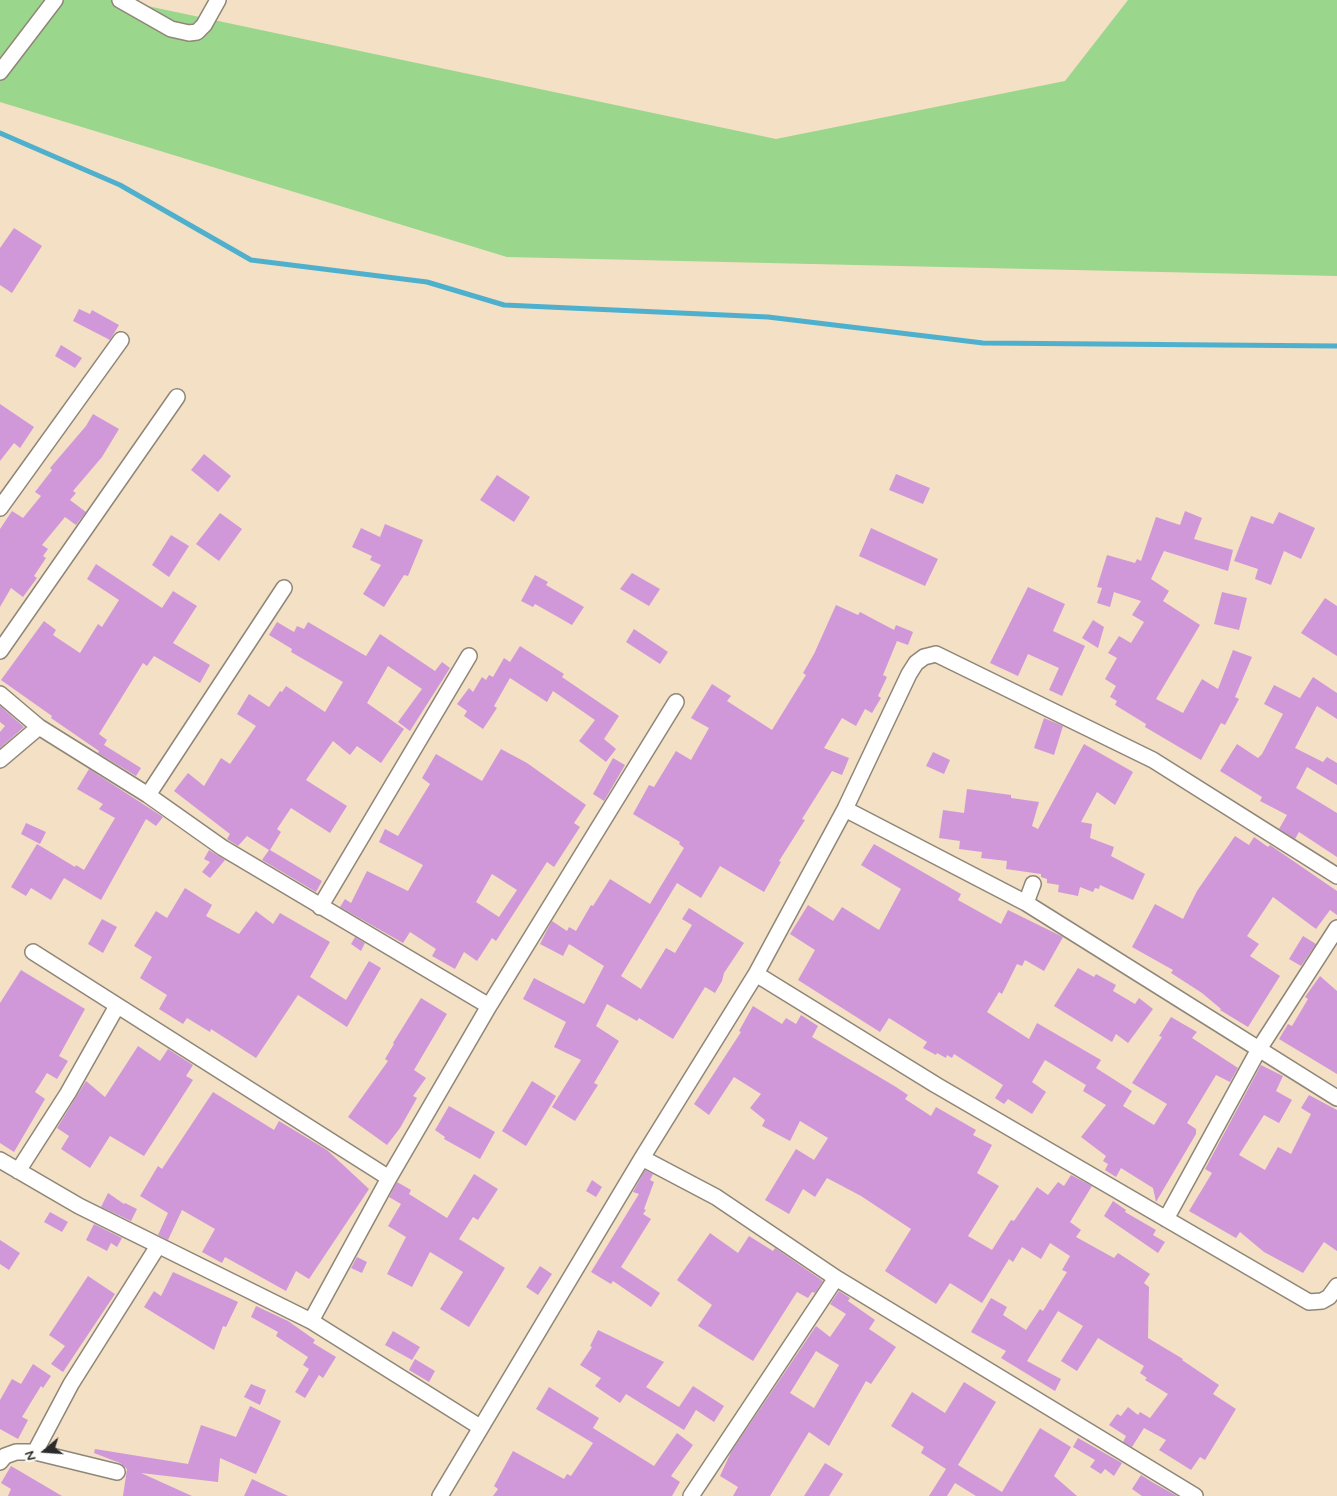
<!DOCTYPE html>
<style>
body{margin:0}
#map{position:relative;width:1337px;height:1496px;overflow:hidden;background:#f3e0c5;font-family:Mynerve,sans-serif}
canvas{display:block}
.north{position:absolute;left:20px;top:1426px;width:50px;height:50px;-webkit-text-stroke:4px #fdfcf7;paint-order:stroke;rotate:252deg;font-size:14px;font-weight:700;line-height:20px;text-align:center;color:#2b2b2b}
.north::after{content:'';display:block;margin:auto;width:18px;height:22px;background:#2b2b2b;clip-path:polygon(50% 0,100% 100%,50% 72%,0 100%)}
</style>
<div id="map">
<canvas width="1337" height="1496"></canvas>
<div class="north">N</div>
</div>
<script>
const g = document.querySelector('canvas').getContext('2d');
g.lineJoin = 'round';
function fillPath(path, color) { g.fillStyle = color; g.fill(path, 'evenodd'); }
const poly = rows => new Path2D(rows.map(r => 'M' + r).join(''));
function stroke(path, color, width, dash) { g.strokeStyle = color; g.lineWidth = width; g.lineCap = dash ? 'butt' : 'round'; g.setLineDash(dash || []); g.stroke(path); }
const green = poly([
 [0,0,119,0,776,139,1065,81,1128,0,1337,0,1337,276,507,257,0,102]
]);
const stream = poly([
 [0,133,120,185,251,260,427,282,504,305,768,317,983,343,1337,346]
]);
const building = poly([
 [14,228,42,246,12,293,0,285,0,248],
 [79,309,90,314,92,310,119,325,110,340,73,321],
 [61,345,82,358,75,368,55,356],
 [0,404,34,427,20,448,14,443,0,461],
 [93,414,119,429,102,457,73,491,76,493,70,500,86,512,76,525,65,517,42,545,48,549,43,556,46,558,34,576,37,578,23,597,11,588,0,607,0,529,12,511,23,518,41,496,35,492,52,470,50,468,86,426],
 [204,454,231,476,218,492,191,470],
 [896,474,930,488,923,504,889,490],
 [497,475,530,497,514,522,480,500],
 [1185,511,1202,518,1194,539,1233,550,1228,571,1164,551,1151,579,1169,591,1163,601,1200,625,1156,699,1183,713,1202,679,1218,689,1233,650,1252,657,1235,697,1239,699,1225,725,1221,723,1201,760,1145,727,1146,724,1115,705,1117,701,1110,697,1116,686,1105,679,1117,658,1108,653,1119,636,1131,643,1144,622,1132,615,1141,601,1114,592,1110,607,1097,603,1102,588,1097,587,1107,555,1135,563,1137,559,1141,561,1156,517,1180,525],
 [1279,512,1315,528,1301,559,1284,551,1271,585,1255,579,1258,569,1234,561,1251,516,1273,524],
 [220,513,242,529,219,561,196,544],
 [385,524,423,540,408,576,404,575,384,607,363,594,381,565,370,560,372,556,352,547,361,528,380,537],
 [871,528,938,559,925,586,859,556],
 [171,535,189,546,169,577,152,565],
 [96,564,162,608,173,591,197,606,173,643,210,665,200,683,154,656,147,666,143,663,99,734,107,740,104,745,141,768,136,776,98,753,99,751,51,718,52,716,1,680,44,621,56,630,53,635,80,653,98,624,102,627,119,600,87,579],
 [632,573,660,589,649,606,620,589],
 [535,575,548,582,546,585,584,607,572,625,535,604,533,607,521,601],
 [1028,587,1065,604,1053,631,1085,646,1062,696,1049,690,1059,668,1028,654,1018,676,990,663],
 [1222,592,1247,598,1239,630,1214,624],
 [1325,598,1337,606,1337,656,1301,633],
 [836,605,858,615,860,612,894,630,896,625,913,632,908,645,897,641,883,675,887,677,878,696,881,698,872,713,865,709,856,726,842,718,824,748,849,758,842,775,832,771,802,819,805,820,779,861,781,862,764,892,720,866,701,898,677,883,621,976,641,989,666,948,675,953,692,925,682,919,689,908,744,943,724,973,722,981,715,993,705,987,673,1039,639,1018,637,1021,607,1004,596,1026,619,1041,594,1083,598,1085,575,1121,552,1107,581,1060,554,1047,566,1022,523,999,534,978,584,1004,604,966,569,944,563,956,540,944,546,932,552,921,567,931,569,927,576,931,591,905,593,906,610,879,650,904,684,848,679,844,680,842,633,814,649,785,654,787,676,751,691,760,709,728,691,718,712,684,731,696,727,701,772,730,806,675,803,673,814,654],
 [1093,620,1104,627,1098,648,1082,638],
 [277,622,294,632,297,626,304,629,308,622,366,656,380,634,435,671,442,662,450,668,410,731,398,722,422,689,388,666,367,703,404,729,381,763,357,746,350,755,333,741,306,780,347,806,330,833,291,808,277,829,281,832,270,850,322,881,316,892,262,860,269,850,247,836,238,846,227,839,230,834,174,791,188,773,204,786,221,758,230,764,256,726,237,714,249,694,269,707,280,691,282,692,286,686,325,712,343,682,291,652,292,649,269,635],
 [634,629,668,652,660,664,626,642],
 [520,646,564,674,562,677,619,716,604,739,616,749,606,762,579,741,595,720,553,691,547,702,510,678,494,706,497,708,483,729,464,716,467,711,457,704,469,688,473,692,482,677,486,680,489,675,493,677,504,658,510,662],
 [1313,677,1337,693,1337,719,1317,706,1295,748,1323,762,1327,757,1337,763,1337,785,1307,767,1296,788,1337,813,1337,857,1299,832,1295,839,1279,829,1287,815,1260,801,1262,797,1220,771,1237,744,1258,758,1262,754,1283,714,1264,704,1274,685,1300,698],
 [0,706,24,727,0,748,0,732,5,726,0,722],
 [1044,718,1063,726,1054,755,1034,748],
 [1084,744,1133,772,1115,805,1097,792,1081,822,1092,824,1090,838,1114,847,1111,856,1145,874,1133,900,1100,885,1099,889,1095,888,1093,892,1080,887,1078,896,1058,892,1059,885,1047,883,1047,879,1041,877,1041,874,1006,869,1007,861,981,858,982,852,959,849,960,841,939,838,943,810,964,813,967,789,1011,795,1011,798,1039,802,1032,826,1038,829],
 [501,749,527,763,586,805,574,823,580,827,554,867,547,862,496,941,492,938,477,961,464,952,455,969,432,956,436,949,410,932,403,943,340,907,345,899,351,903,367,871,408,891,423,865,379,842,385,829,398,836,430,784,422,778,436,754,482,781],
 [492,874,517,890,499,917,476,902],
 [933,752,950,760,944,774,926,766],
 [613,758,625,765,604,801,593,794],
 [89,769,163,817,156,826,146,819,101,900,64,878,51,900,31,888,26,896,11,887,37,844,75,867,76,865,84,870,115,818,99,809,103,804,77,789],
 [26,823,46,832,40,844,21,834],
 [1235,836,1249,845,1254,837,1268,847,1270,845,1337,891,1337,915,1330,910,1316,929,1273,897,1247,936,1259,944,1250,956,1280,976,1248,1027,1220,1010,1221,1009,1202,993,1171,973,1173,970,1132,947,1155,904,1183,919,1197,891],
 [874,844,961,894,958,900,1001,924,1008,910,1063,937,1044,971,1025,960,1022,966,1017,964,1002,994,999,992,987,1012,1029,1039,1037,1023,1101,1060,1096,1068,1132,1091,1123,1106,1154,1125,1167,1104,1132,1083,1162,1037,1159,1036,1171,1017,1197,1032,1192,1038,1238,1068,1230,1082,1216,1075,1187,1123,1196,1129,1196,1134,1156,1202,1153,1188,1121,1168,1116,1177,1105,1170,1108,1164,1103,1161,1106,1156,1081,1137,1106,1105,1083,1091,1086,1085,1045,1060,1032,1082,1046,1092,1032,1114,1008,1099,1004,1104,995,1098,1003,1085,954,1054,952,1058,947,1055,946,1058,937,1053,936,1055,923,1048,927,1042,889,1018,880,1032,798,980,815,950,790,934,808,905,833,921,842,907,879,930,901,889,861,865],
 [209,850,225,860,210,878,202,872,210,862,204,859],
 [185,888,212,905,206,916,239,934,256,911,273,924,280,913,330,942,310,977,346,1000,369,961,381,968,347,1027,298,995,256,1058,211,1029,210,1032,187,1018,183,1024,159,1009,167,995,140,978,152,957,134,946,156,911,167,918],
 [102,919,117,927,103,953,88,944],
 [1303,936,1316,944,1301,966,1289,959],
 [355,937,365,943,361,951,351,944],
 [1078,968,1094,977,1096,974,1116,985,1113,991,1135,1004,1139,998,1153,1009,1128,1043,1116,1034,1112,1042,1054,1006],
 [21,970,85,1009,59,1056,68,1061,57,1079,47,1073,35,1092,45,1099,14,1152,0,1143,0,1003],
 [1320,976,1337,991,1337,1074,1279,1039,1288,1024,1292,1026,1308,999,1305,997],
 [421,998,447,1014,414,1070,426,1078,413,1096,417,1098,400,1128,387,1145,348,1117,388,1061,385,1059,394,1044,393,1043],
 [753,1006,782,1024,786,1018,796,1024,801,1015,818,1026,812,1037,896,1087,908,1095,905,1099,931,1116,936,1107,976,1130,973,1135,992,1145,977,1173,999,1186,968,1236,992,1250,1011,1220,1014,1221,1037,1187,1048,1195,1058,1182,1064,1186,1071,1175,1092,1186,1070,1222,1081,1230,1076,1237,1114,1258,1118,1253,1150,1274,1144,1283,1149,1287,1148,1338,1183,1359,1182,1360,1219,1385,1213,1394,1236,1409,1205,1460,1200,1457,1191,1470,1159,1450,1166,1440,1144,1428,1132,1447,1123,1442,1126,1436,1109,1425,1117,1414,1121,1416,1128,1407,1138,1415,1140,1412,1150,1418,1168,1394,1145,1380,1147,1378,1140,1373,1144,1366,1098,1338,1077,1371,1061,1361,1083,1326,1058,1311,1027,1361,1061,1379,1055,1391,1001,1358,1006,1351,971,1332,991,1298,1007,1307,1003,1315,1026,1330,1040,1309,1043,1311,1067,1272,1062,1270,1070,1256,1050,1243,1041,1259,1022,1247,1013,1262,1009,1259,982,1303,950,1283,936,1304,885,1271,911,1229,861,1196,827,1178,815,1197,803,1189,789,1214,765,1200,796,1149,814,1160,828,1138,800,1121,790,1141,762,1126,765,1120,750,1108,761,1094,734,1077,709,1115,694,1104,741,1032,739,1031],
 [138,1046,160,1061,168,1049,193,1065,186,1076,193,1080,144,1156,110,1136,90,1168,61,1149,69,1136,57,1128,86,1081,105,1097],
 [1261,1065,1283,1076,1276,1091,1292,1100,1279,1123,1264,1115,1239,1155,1265,1170,1278,1147,1291,1154,1311,1114,1301,1108,1309,1095,1337,1110,1337,1251,1324,1242,1303,1273,1264,1252,1240,1232,1236,1238,1189,1211,1212,1173,1205,1169],
 [532,1081,556,1096,526,1146,502,1131],
 [213,1092,274,1130,279,1121,327,1150,369,1189,309,1279,296,1271,286,1291,225,1257,222,1263,202,1252,215,1229,182,1210,168,1240,158,1235,168,1213,140,1196,158,1166,162,1169],
 [449,1106,495,1132,480,1159,444,1139,445,1137,435,1130],
 [645,1170,653,1174,650,1180,654,1182,644,1209,646,1210,643,1214,651,1219,621,1267,660,1293,651,1307,613,1281,611,1284,591,1272,639,1194,633,1192],
 [474,1174,498,1189,478,1220,473,1217,459,1239,505,1268,469,1327,440,1309,463,1272,430,1252,412,1287,387,1274,406,1237,388,1226,401,1204,389,1197,397,1182,411,1190,409,1194,447,1218],
 [592,1180,602,1187,596,1197,586,1191],
 [108,1193,124,1204,125,1203,137,1209,131,1221,101,1207],
 [1113,1201,1126,1210,1125,1212,1156,1230,1153,1235,1165,1242,1158,1253,1104,1216],
 [50,1212,68,1222,62,1232,44,1222],
 [94,1224,122,1238,117,1247,111,1243,107,1251,86,1240],
 [710,1233,738,1253,749,1236,773,1251,775,1248,823,1281,815,1293,812,1292,808,1298,797,1292,753,1361,698,1326,712,1305,677,1280],
 [0,1240,20,1253,9,1270,0,1264],
 [357,1257,367,1262,362,1273,351,1268],
 [540,1266,552,1274,538,1295,526,1287],
 [173,1272,238,1302,226,1327,223,1326,214,1350,144,1307,154,1291,161,1296],
 [88,1276,115,1294,63,1372,51,1364,65,1346,49,1335],
 [839,1291,850,1298,848,1301,875,1320,869,1329,896,1347,871,1384,866,1381,829,1446,809,1432,770,1496,733,1496,738,1487,720,1476,731,1452,816,1326,830,1337,846,1314,830,1304],
 [816,1351,839,1365,814,1408,790,1393],
 [256,1306,288,1321,315,1340,313,1343,336,1357,323,1378,319,1375,305,1398,295,1392,309,1369,303,1365,308,1357,276,1336,278,1332,251,1317],
 [598,1330,664,1362,646,1387,679,1407,693,1386,724,1406,714,1422,696,1410,684,1430,626,1394,620,1403,595,1386,601,1378,580,1365,592,1347,590,1346],
 [393,1331,420,1347,412,1360,385,1345],
 [415,1359,435,1371,429,1382,409,1370],
 [33,1364,51,1376,43,1388,41,1386,22,1417,28,1420,18,1439,0,1429,0,1400,12,1379,21,1384],
 [964,1382,996,1402,958,1465,1002,1492,1040,1428,1071,1447,1054,1476,1077,1496,976,1496,955,1483,947,1496,929,1496,946,1469,921,1453,924,1447,891,1426,912,1392,945,1413],
 [251,1384,266,1390,260,1405,244,1397],
 [549,1387,599,1418,593,1428,654,1466,677,1433,693,1445,671,1476,680,1482,672,1496,493,1496,498,1489,494,1486,513,1451,564,1479,567,1474,571,1476,593,1443,536,1409],
 [250,1406,281,1421,256,1474,220,1458,218,1482,141,1473,192,1496,123,1496,127,1469,120,1463,94,1453,95,1449,188,1464,201,1425,236,1437],
 [1078,1438,1122,1463,1114,1476,1105,1469,1101,1474,1090,1467,1095,1460,1073,1447],
 [825,1463,843,1474,829,1496,804,1496],
 [11,1466,62,1496,8,1496,11,1489,1,1483],
 [1141,1475,1152,1482,1177,1496,1142,1496,1132,1489],
 [252,1479,288,1496,244,1496]
]);
const minor = poly([
 [120,0,171,29,189,33,197,32,204,25,218,0],
 [0,72,55,0],
 [0,508,121,340],
 [0,651,177,397],
 [0,694,39,727,148,795,223,848,489,1006],
 [0,760,39,727],
 [148,795,284,588],
 [845,809,1026,903,1337,1098],
 [1026,903,1033,884],
 [320,907,469,656],
 [33,952,389,1178],
 [756,974,936,1085,1309,1302,1322,1301,1329,1297,1337,1286],
 [642,1158,716,1197,836,1278,1195,1496],
 [0,1160,79,1206,311,1321,480,1427],
 [18,1171,68,1093,117,1006],
 [1166,1219,1259,1049,1337,928],
 [311,1321,389,1178,489,1006,676,702],
 [35,1452,71,1384,158,1246],
 [0,1462,5,1456,16,1452,35,1452,117,1472],
 [440,1496,642,1158,756,974,845,809,909,674,916,663,924,657,936,654,1153,760,1337,876],
 [691,1496,836,1278]
]);
fillPath(green, '#9ad68b');
stroke(stream, '#4fb0ce', 5);
fillPath(building, '#d098d9');
stroke(minor, '#8f8678', 18);
stroke(minor, '#fff', 15);
</script>
